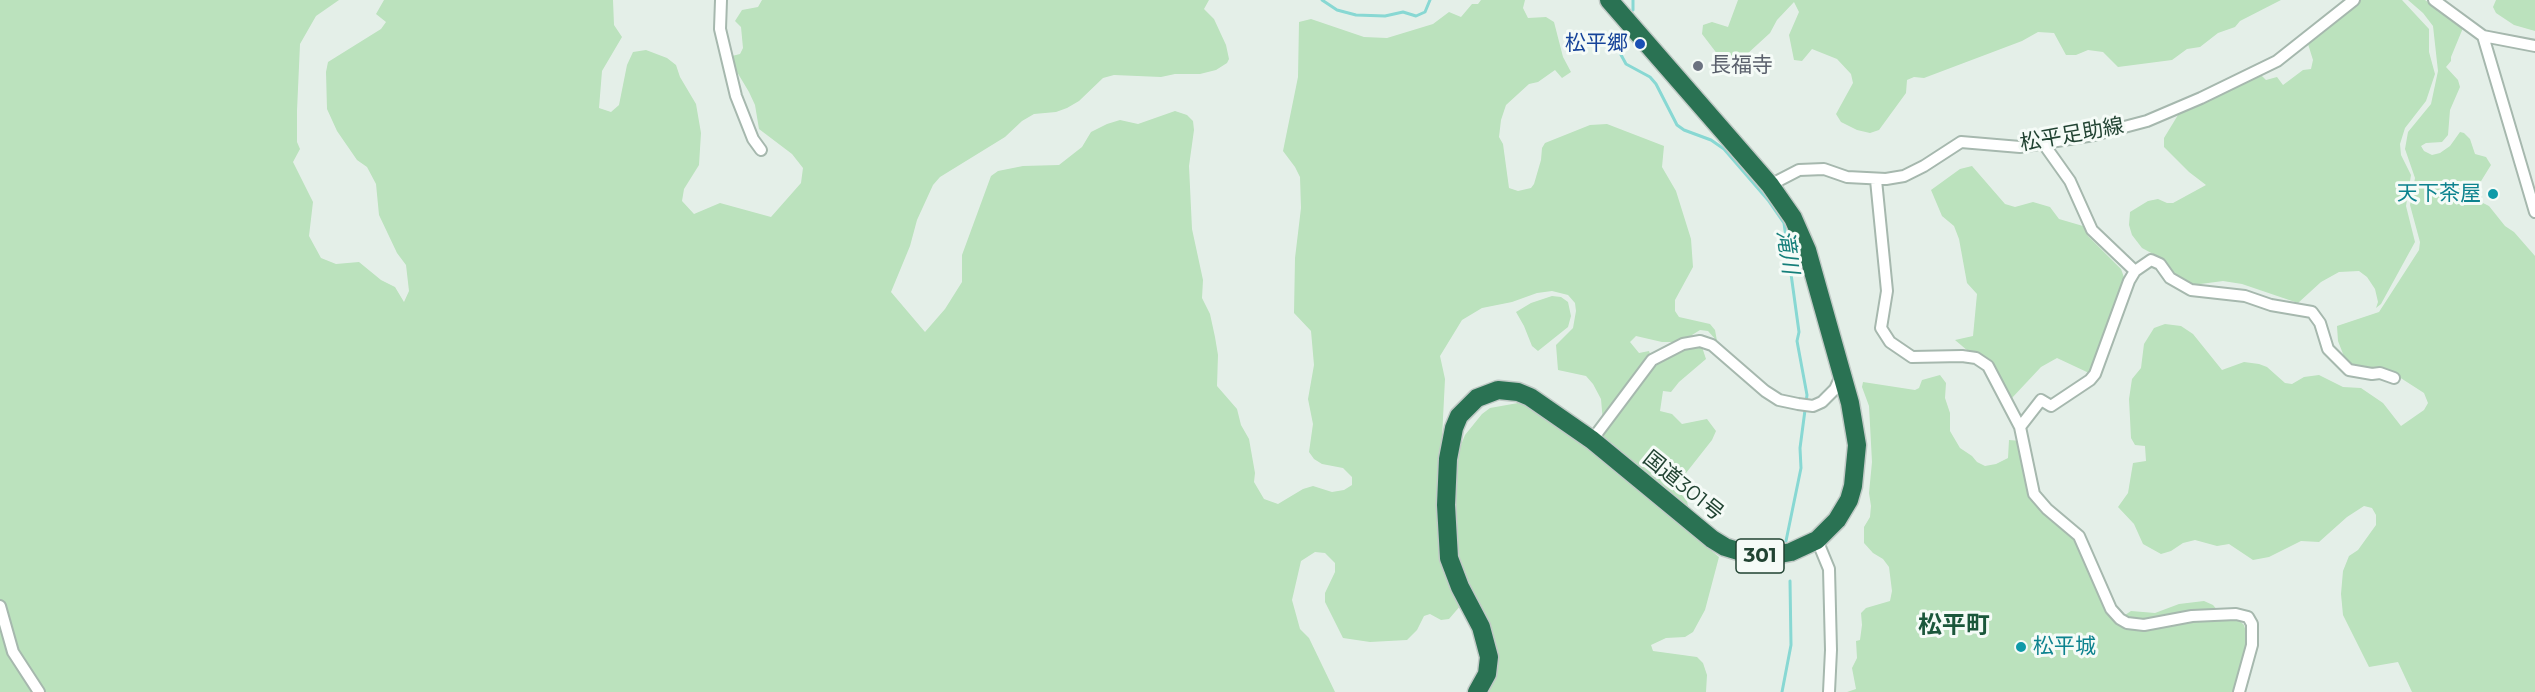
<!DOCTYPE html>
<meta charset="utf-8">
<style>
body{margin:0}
canvas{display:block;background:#e4efe8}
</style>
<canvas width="2535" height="692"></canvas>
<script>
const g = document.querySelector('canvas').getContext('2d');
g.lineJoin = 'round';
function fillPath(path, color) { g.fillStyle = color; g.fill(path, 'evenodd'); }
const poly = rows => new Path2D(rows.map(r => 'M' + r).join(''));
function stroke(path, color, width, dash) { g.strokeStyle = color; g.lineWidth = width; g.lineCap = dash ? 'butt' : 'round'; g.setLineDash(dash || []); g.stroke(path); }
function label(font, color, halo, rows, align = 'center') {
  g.font = font + ' Montserrat,"Noto Sans JP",sans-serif'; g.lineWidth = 6; g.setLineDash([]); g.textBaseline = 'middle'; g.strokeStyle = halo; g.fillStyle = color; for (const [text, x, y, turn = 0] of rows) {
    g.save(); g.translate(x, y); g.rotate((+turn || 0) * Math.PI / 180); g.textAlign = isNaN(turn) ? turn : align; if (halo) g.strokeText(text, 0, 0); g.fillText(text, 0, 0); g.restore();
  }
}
const green = poly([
 [0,0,339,0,316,16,300,44,297,111,297,142,300,149,293,162,313,202,309,236,321,258,336,264,359,262,381,280,395,287,404,302,409,291,406,265,397,253,379,215,376,184,367,167,357,160,337,131,327,109,326,72,328,62,381,29,386,22,376,14,384,0,613,0,614,25,622,37,602,71,599,108,611,112,619,105,627,65,633,52,646,50,667,58,676,65,680,77,696,104,701,133,699,165,684,189,682,201,694,214,720,203,771,217,801,183,803,168,792,154,759,129,755,105,749,92,728,57,740,54,743,48,741,27,735,21,742,10,758,7,762,0,1209,0,1204,9,1214,19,1226,45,1229,59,1227,63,1216,70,1200,74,1175,74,1161,77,1114,75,1103,78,1079,101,1067,108,1056,112,1034,114,1022,121,1005,137,940,177,933,185,917,220,910,246,891,292,925,332,945,309,962,282,962,255,991,176,998,171,1023,166,1059,165,1082,147,1091,132,1107,124,1120,120,1138,124,1175,111,1187,115,1193,121,1194,130,1189,166,1192,229,1203,280,1202,298,1210,314,1215,337,1218,355,1217,386,1237,409,1241,425,1249,439,1255,473,1254,482,1264,499,1278,504,1303,489,1313,486,1332,492,1344,490,1352,485,1352,477,1343,468,1322,464,1314,459,1309,452,1313,424,1308,399,1314,365,1311,331,1294,313,1295,258,1301,208,1300,177,1295,167,1283,151,1298,77,1299,22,1311,19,1364,37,1387,38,1433,24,1449,12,1461,17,1472,4,1478,4,1481,0,1525,0,1523,8,1528,18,1546,17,1554,22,1563,57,1571,72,1562,78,1555,70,1538,82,1529,84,1506,105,1501,120,1499,137,1503,144,1509,188,1518,191,1531,188,1534,184,1541,160,1542,148,1545,143,1590,125,1607,124,1664,146,1662,167,1676,191,1691,239,1693,267,1675,300,1675,311,1679,317,1710,324,1715,330,1717,341,1708,331,1700,330,1692,335,1691,340,1678,342,1662,342,1636,336,1630,342,1639,353,1649,351,1651,357,1603,422,1601,399,1593,384,1586,376,1558,370,1556,345,1573,328,1576,311,1575,303,1568,295,1552,291,1537,293,1512,302,1482,308,1462,320,1440,356,1445,379,1439,497,1461,605,1449,619,1441,620,1430,614,1424,616,1417,630,1407,640,1370,642,1343,638,1325,602,1325,593,1335,572,1335,563,1325,553,1315,552,1301,561,1292,600,1300,629,1309,638,1335,692,42,692,17,652,9,618,0,601],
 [1738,0,2281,0,2240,21,2235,27,2218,33,2200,47,2187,49,2172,60,2118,67,2103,52,2088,50,2076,55,2066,55,2054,33,2038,32,2022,41,1924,78,1914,77,1907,80,1906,93,1879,130,1870,133,1857,130,1841,122,1836,114,1853,83,1851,74,1837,59,1812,49,1802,61,1794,60,1789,35,1799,12,1794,2,1777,20,1770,33,1734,66,1728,68,1702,34,1703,25,1712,22,1728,27],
 [2344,0,2402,0,2429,29,2429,52,2435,74,2426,101,2405,128,2400,144,2401,155,2411,175,2406,206,2415,242,2381,304,2376,308,2378,302,2375,289,2367,277,2359,271,2339,272,2321,282,2298,303,2242,284,2223,281,2193,285,2169,273,2155,255,2142,248,2132,235,2129,225,2130,212,2148,201,2158,199,2167,203,2173,203,2206,185,2189,172,2164,147,2164,138,2181,110,2261,75,2266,80,2277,77,2283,85,2303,70,2311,69,2313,60,2308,44,2310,30],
 [2408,0,2425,0,2462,25,2463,28,2451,57,2451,61,2446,67,2458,80,2460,87,2450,110,2448,135,2442,142,2426,143,2421,146,2424,151,2432,155,2440,153,2450,146,2460,132,2464,133,2470,139,2475,154,2486,157,2491,165,2478,186,2483,203,2489,206,2505,226,2514,232,2535,256,2535,692,2412,692,2398,662,2369,667,2343,615,2341,594,2343,571,2349,556,2358,550,2376,525,2376,515,2372,508,2364,506,2347,517,2319,542,2301,541,2269,557,2253,560,2229,544,2217,546,2195,540,2183,543,2171,551,2161,554,2143,544,2134,524,2118,507,2128,493,2133,463,2146,461,2145,446,2135,445,2131,438,2129,399,2132,379,2141,368,2144,344,2154,328,2165,324,2181,326,2193,334,2222,370,2244,362,2259,364,2267,367,2285,383,2292,384,2304,377,2319,375,2343,387,2361,388,2383,403,2401,426,2424,410,2428,403,2424,393,2396,375,2355,367,2345,359,2338,341,2337,326,2379,312,2419,250,2420,242,2410,205,2415,178,2405,149,2408,132,2431,104,2438,71,2433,26,2423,13],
 [2496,0,2535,0,2535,31,2514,25,2496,13,2493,7],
 [1972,166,2005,204,2015,207,2033,202,2050,207,2059,219,2083,226,2088,236,2121,269,2125,280,2096,366,2089,373,2057,358,2041,367,2011,399,1980,357,1968,351,1955,340,1973,336,1977,294,1967,283,1959,239,1954,226,1942,216,1931,190,1960,169],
 [1552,296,1561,297,1568,302,1571,316,1568,327,1538,351,1532,346,1524,326,1516,312,1531,303],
 [1699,346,1702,347,1706,359,1679,382,1671,392,1663,391,1660,411,1672,414,1682,424,1707,419,1716,431,1712,440,1675,487,1687,501,1688,506,1684,508,1597,436,1653,362,1682,348],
 [1940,375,1946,383,1945,398,1950,413,1950,431,1960,448,1972,456,1977,462,1985,466,1996,464,2008,458,2009,440,2021,441,2024,454,2023,472,2027,481,2072,533,2115,620,2236,617,2244,625,2249,643,2236,692,1847,692,1856,689,1852,668,1857,658,1856,641,1860,640,1862,625,1861,613,1866,608,1890,601,1892,591,1889,567,1883,559,1873,553,1864,543,1864,527,1870,517,1871,506,1869,493,1872,462,1869,406,1862,387,1863,382,1915,390,1919,388,1922,380],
 [1518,403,1531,407,1570,433,1719,557,1705,610,1693,632,1685,637,1666,638,1651,645,1653,651,1697,657,1703,663,1707,675,1706,692,1486,692,1499,662,1455,554,1454,462,1465,435,1482,414,1490,408],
 [2204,601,2213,605,2218,611,2146,622,2122,617,2131,611,2155,613,2179,604],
 [0,613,34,692,0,692]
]);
const stream = poly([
 [1322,0,1337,10,1356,15,1385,16,1403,12,1416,16,1425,12,1430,0],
 [1633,10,1633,0],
 [1626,33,1620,53,1626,64,1650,77,1656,84,1677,125,1684,130,1711,140,1724,149,1768,200,1784,223,1799,332,1797,341,1807,395,1800,448,1801,468,1786,541],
 [1782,692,1791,645,1790,581]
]);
const street = poly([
 [721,0,720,29,736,96,753,139,761,150],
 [2434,0,2483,36,2535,46],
 [2483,36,2535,212],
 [2043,143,2070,181,2092,230,2135,271],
 [1876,180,1887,291,1881,328,1890,342,1912,357,1962,356,1976,358,1988,366,2020,427,2034,494,2047,509,2079,536,2111,609,2120,619,2127,623,2144,625,2192,616,2236,614,2248,617,2252,624,2252,645,2239,692],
 [1770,185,1799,170,1824,169,1847,177,1886,179,1904,176,1924,166,1961,142,2020,147,2094,135,2147,121,2201,98,2277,61,2354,0],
 [2020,427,2041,400,2051,406,2090,380,2095,374,2129,281,2135,271,2151,260,2160,264,2170,278,2191,290,2245,296,2271,305,2312,312,2320,323,2328,349,2349,370,2372,374,2380,373,2394,378],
 [1592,440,1652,360,1683,344,1700,341,1712,345,1765,391,1779,400,1798,404,1813,406,1822,402,1835,389,1841,376],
 [1817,540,1829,569,1831,650,1829,692],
 [0,606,13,652,39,692]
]);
const highway = poly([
 [1477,692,1487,674,1489,657,1481,627,1460,587,1449,558,1446,505,1448,459,1454,428,1459,416,1477,398,1498,390,1518,392,1530,397,1592,440,1712,539,1725,547,1751,555,1769,556,1791,552,1817,540,1837,520,1849,500,1853,486,1857,445,1850,403,1807,250,1793,218,1770,185,1737,147,1609,0]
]);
const markers = [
 [1640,44,6,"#1a4fb4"],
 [1698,66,6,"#6b7280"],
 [2493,194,6,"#0f9aa8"],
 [2021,647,6,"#0f9aa8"]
];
const shields = [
 [1760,556,48]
];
const shieldNames = [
 ["301",1760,556]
];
const transitNames = [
 ["松平郷",1628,44]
];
const worshipNames = [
 ["長福寺",1710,66]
];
const streetNames = [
 ["松平足助線",2072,135,-10],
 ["国道301号",1683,486,39]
];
const cultureNames = [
 ["天下茶屋",2481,194],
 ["松平城",2033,647,"left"]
];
const waterNames = [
 ["滝川",1787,252,81]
];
const quarterNames = [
 ["松平町",1954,626]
];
fillPath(green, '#bbe2bd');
stroke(stream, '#88d8d3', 3);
stroke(street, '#a6b8ae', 14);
stroke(highway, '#c1cac6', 21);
stroke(street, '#fff', 10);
stroke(highway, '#2a7253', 18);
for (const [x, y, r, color] of markers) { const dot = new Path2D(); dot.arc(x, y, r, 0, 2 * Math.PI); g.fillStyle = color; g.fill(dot); stroke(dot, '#f5fbf7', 2); }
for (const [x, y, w] of shields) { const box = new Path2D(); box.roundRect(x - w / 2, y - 17, w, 34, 4.5); g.fillStyle = '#f5fbf7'; g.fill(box); stroke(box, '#214332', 1.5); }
label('bold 20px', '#214332', null, shieldNames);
label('21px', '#164399', '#f5fbf7', transitNames, 'right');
label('21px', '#5b616d', '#f5fbf7', worshipNames, 'left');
label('21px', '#214332', '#f5fbf7', streetNames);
label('21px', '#0d838f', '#f5fbf7', cultureNames, 'right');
label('italic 22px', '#157f7a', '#f5fbf7', waterNames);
label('bold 24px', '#1b573b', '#f5fbf7', quarterNames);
</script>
